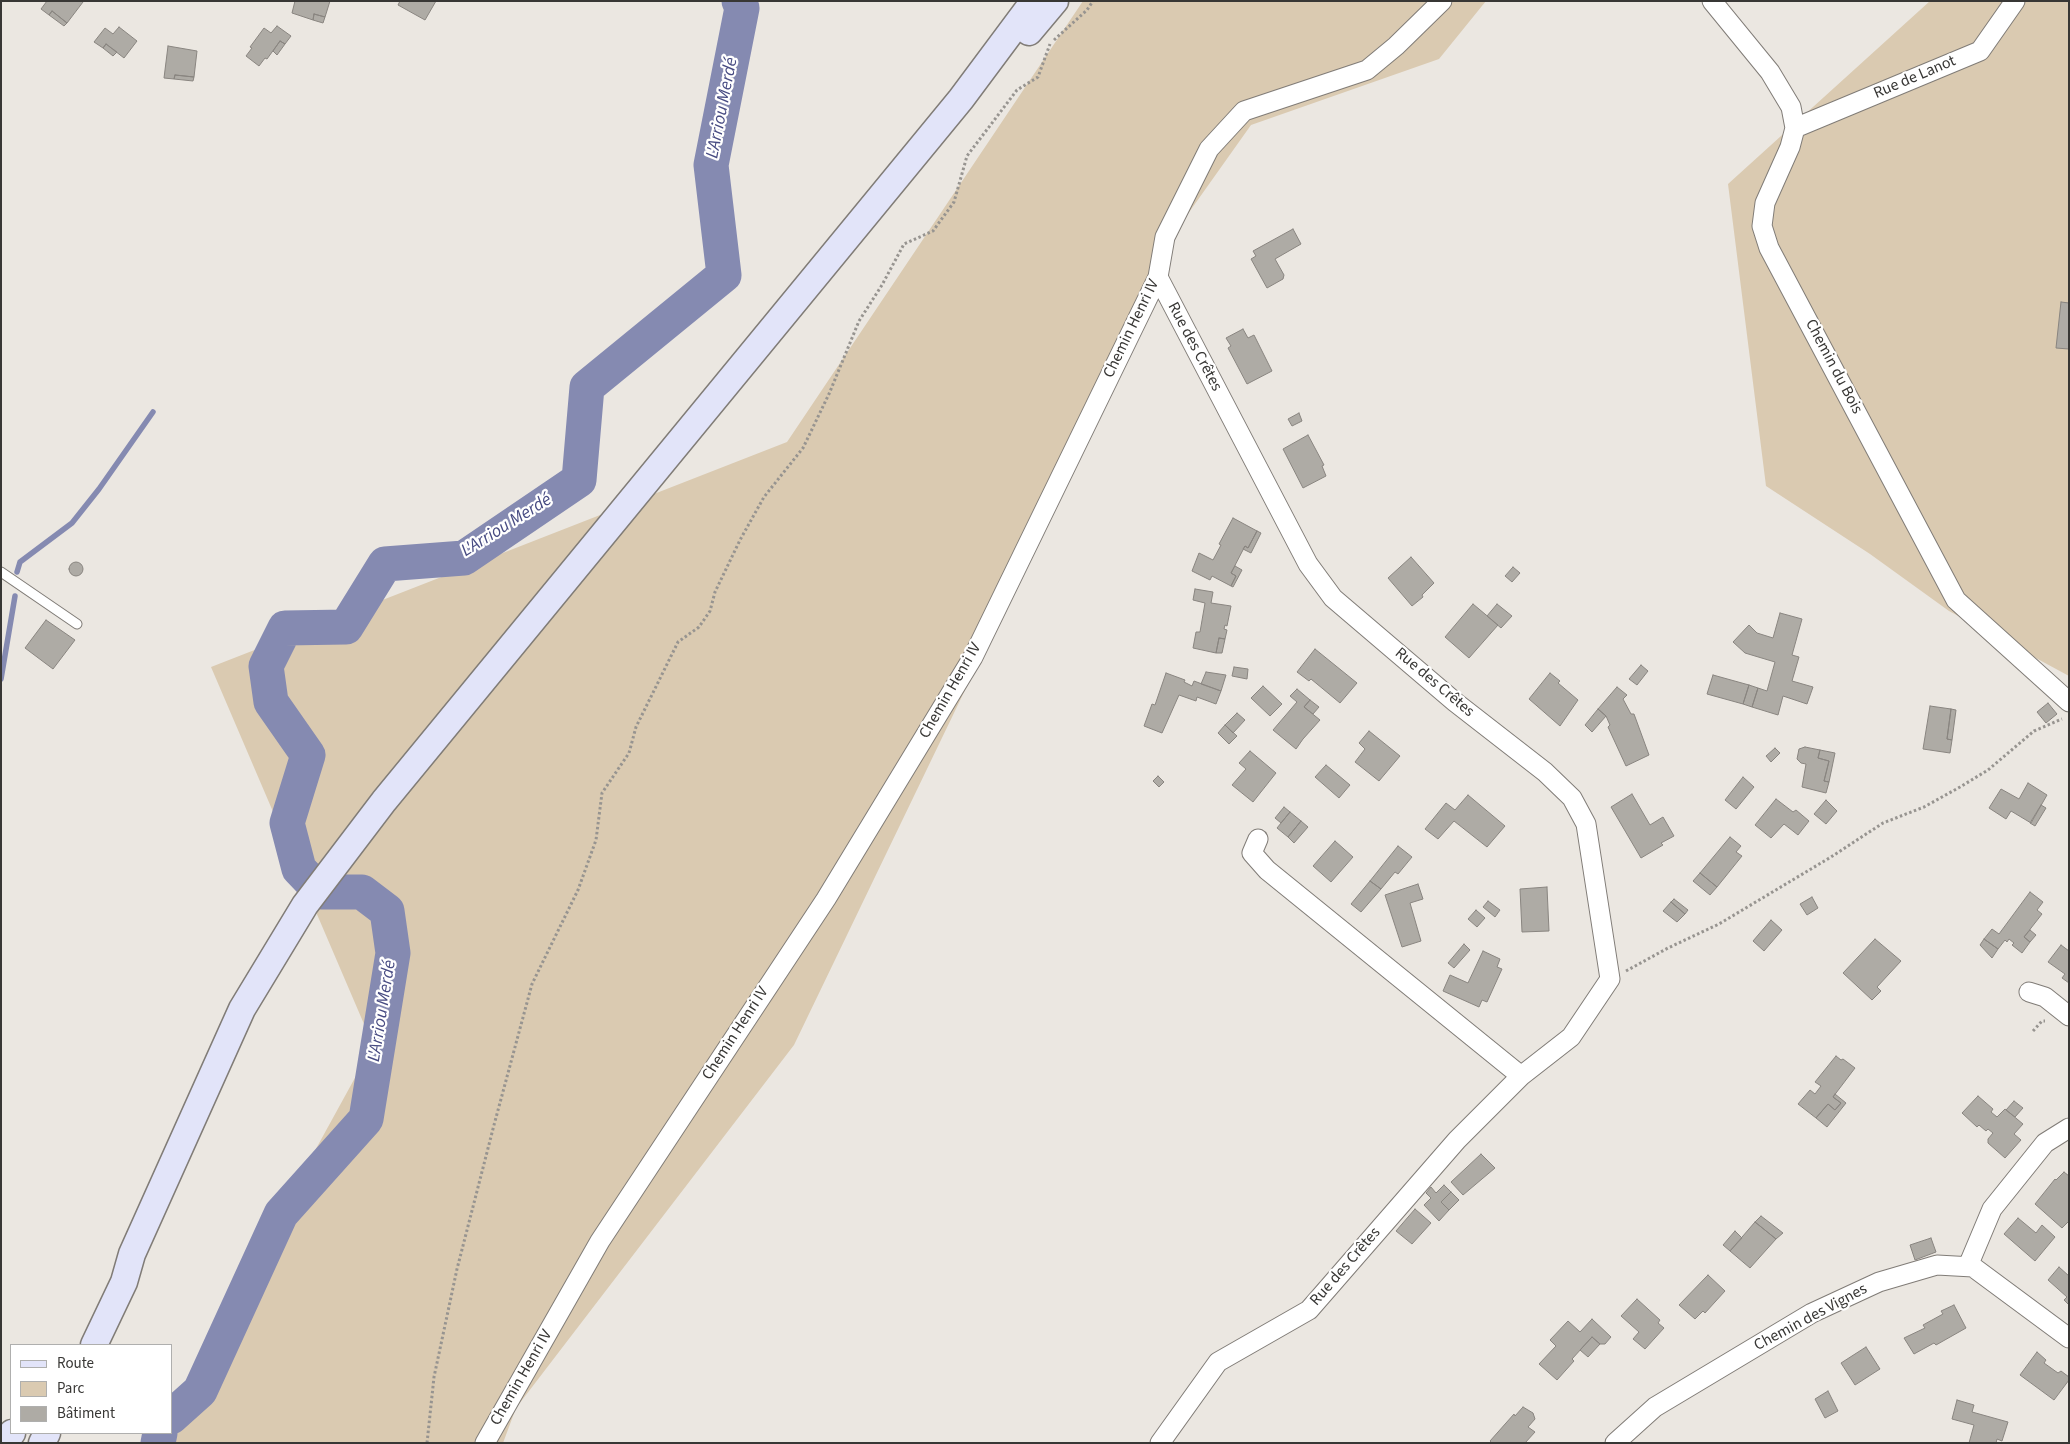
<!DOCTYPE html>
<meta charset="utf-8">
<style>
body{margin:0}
#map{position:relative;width:2070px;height:1444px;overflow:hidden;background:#ebe7e1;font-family:"Source Sans 3",sans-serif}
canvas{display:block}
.frame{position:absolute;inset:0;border:2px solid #383735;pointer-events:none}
.legend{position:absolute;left:10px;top:1344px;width:162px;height:90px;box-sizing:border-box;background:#fff;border:1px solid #afafae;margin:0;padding:6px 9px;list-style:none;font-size:15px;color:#383735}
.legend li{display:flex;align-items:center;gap:10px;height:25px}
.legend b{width:25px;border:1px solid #afafae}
</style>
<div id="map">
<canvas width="2070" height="1444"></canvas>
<div class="frame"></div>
<ul class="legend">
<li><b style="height:6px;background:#e2e4f9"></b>Route</li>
<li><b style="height:14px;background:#dacab1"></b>Parc</li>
<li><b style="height:14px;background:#aeaba5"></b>Bâtiment</li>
</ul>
</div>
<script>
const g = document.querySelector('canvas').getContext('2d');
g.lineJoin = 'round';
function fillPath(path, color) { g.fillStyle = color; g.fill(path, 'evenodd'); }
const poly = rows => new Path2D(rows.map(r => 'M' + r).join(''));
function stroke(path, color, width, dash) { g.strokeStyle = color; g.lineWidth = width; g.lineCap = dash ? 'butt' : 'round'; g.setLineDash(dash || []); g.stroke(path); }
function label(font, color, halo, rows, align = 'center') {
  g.font = font + ' "Source Sans 3",sans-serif'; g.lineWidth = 4.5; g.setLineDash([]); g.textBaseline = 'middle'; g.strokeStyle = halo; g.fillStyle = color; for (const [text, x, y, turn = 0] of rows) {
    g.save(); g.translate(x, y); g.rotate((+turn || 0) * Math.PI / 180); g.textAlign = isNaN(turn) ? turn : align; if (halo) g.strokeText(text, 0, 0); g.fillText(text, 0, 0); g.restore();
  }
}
const green = poly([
 [1083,1,1486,1,1439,59,1251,125,1180,225,1152,302,794,1045,516,1408,503,1443,165,1443,170,1433,171,1433,171,1429,206,1349,373,1045,211,667,787,442],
 [1930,1,2069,1,2069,676,1949,611,1870,554,1766,486,1728,184]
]);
const stream = poly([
 [17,572,20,562,72,523,99,489,153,412],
 [1,679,15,596]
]);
const river = poly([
 [171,1417,200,1391,281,1214,366,1119,393,953,387,911,362,892,321,892,299,869,287,823,308,755,271,702,266,666,285,628,346,627,385,564,464,558,579,480,587,387,724,275,711,165,742,8,739,1],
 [158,1443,160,1433]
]);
const building = poly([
 [47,1,82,1,83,2,67,23,52,11,49,15,41,9,47,1],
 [295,1,330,1,325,17,314,14,313,20,292,13,295,1],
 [400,1,436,1,425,20,398,5,400,1],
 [52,11,67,23,64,26,49,15,52,11],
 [314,14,325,17,323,23,313,20,314,14],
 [277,26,291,36,285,44,280,41,267,59,265,58,259,66,246,56,252,48,250,47,264,28,271,33,277,26],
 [119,27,137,41,124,58,106,44,103,48,94,42,105,28,113,34,119,27],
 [280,41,285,44,277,55,273,51,280,41],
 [106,44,117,52,113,56,103,48,106,44],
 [168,46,197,51,194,77,175,75,174,79,164,78,168,46],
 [175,75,194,77,193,81,174,79,175,75],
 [1293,229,1301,244,1275,259,1284,275,1283,279,1267,288,1251,259,1256,256,1253,251,1293,229],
 [2061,302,2069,303,2069,349,2056,348,2061,302],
 [1243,329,1248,338,1254,335,1272,371,1247,384,1228,348,1231,346,1226,338,1243,329],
 [1299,413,1302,421,1292,426,1288,419,1299,413],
 [1308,435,1324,465,1322,466,1326,476,1303,488,1283,449,1308,435],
 [1233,518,1257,531,1248,548,1245,546,1231,573,1236,576,1231,586,1212,576,1210,580,1192,571,1199,553,1213,560,1221,545,1219,544,1233,518],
 [1257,531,1261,533,1251,553,1243,549,1245,546,1248,548,1257,531],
 [1411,557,1434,583,1422,595,1423,597,1412,606,1388,578,1411,557],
 '69 569a7 7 0 1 1 14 0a7 7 0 1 1-14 0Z',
 [1235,566,1242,570,1233,587,1231,586,1236,576,1231,573,1235,566],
 [1513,567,1520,573,1512,582,1505,576,1513,567],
 [1195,589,1213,592,1211,603,1231,606,1227,626,1225,625,1224,629,1227,630,1225,639,1219,638,1216,653,1193,648,1196,632,1200,632,1205,603,1193,600,1195,589],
 [1473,604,1498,625,1469,658,1445,637,1473,604],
 [1497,604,1512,616,1501,628,1487,616,1497,604],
 [1780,613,1802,619,1792,655,1799,657,1792,681,1813,687,1807,704,1783,696,1778,715,1752,707,1758,688,1767,691,1775,662,1745,653,1733,642,1749,625,1757,633,1773,638,1780,613],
 [46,620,75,640,53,669,25,648,46,620],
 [1219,638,1225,639,1222,653,1216,653,1219,638],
 [1315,649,1357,683,1340,703,1311,679,1309,681,1297,672,1315,649],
 [1641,665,1648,671,1637,685,1629,679,1641,665],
 [1234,667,1248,669,1247,679,1232,676,1234,667],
 [1206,672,1226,675,1221,691,1201,684,1206,672],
 [1166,673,1185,680,1184,682,1192,686,1194,681,1221,691,1216,704,1197,697,1196,701,1179,695,1162,733,1144,726,1152,704,1155,705,1166,673],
 [1550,673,1560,681,1558,683,1578,700,1560,726,1529,699,1550,673],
 [1713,675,1749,685,1743,704,1707,694,1713,675],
 [1749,685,1758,688,1752,707,1743,704,1749,685],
 [1263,686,1282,704,1270,716,1251,698,1263,686],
 [1617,687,1627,695,1623,699,1631,714,1634,714,1649,755,1626,766,1608,727,1610,725,1606,716,1598,709,1617,687],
 [1297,689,1310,700,1304,707,1320,720,1303,739,1296,749,1273,730,1297,702,1290,696,1297,689],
 [1310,700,1319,707,1313,714,1304,707,1310,700],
 [2048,703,2057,714,2046,723,2037,712,2048,703],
 [1930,706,1951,709,1947,739,1952,740,1950,753,1923,749,1930,706],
 [1598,709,1606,716,1592,732,1585,725,1598,709],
 [1951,709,1956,710,1952,740,1947,739,1951,709],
 [1237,713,1245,720,1233,733,1225,725,1237,713],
 [1225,725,1237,736,1229,744,1218,733,1225,725],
 [1369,731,1400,756,1379,781,1355,762,1365,749,1359,743,1369,731],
 [1805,747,1820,750,1818,758,1829,761,1824,781,1829,782,1826,793,1802,787,1806,764,1801,763,1797,759,1799,749,1805,747],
 [1775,748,1780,753,1771,762,1766,756,1775,748],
 [1820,750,1835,753,1829,782,1824,781,1829,761,1818,758,1820,750],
 [1250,751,1276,773,1253,802,1232,785,1246,769,1239,763,1250,751],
 [1326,765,1350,785,1339,798,1315,777,1326,765],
 [1158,776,1164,782,1159,787,1153,781,1158,776],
 [1743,777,1754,787,1736,809,1725,800,1743,777],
 [2028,783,2047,795,2031,823,2011,811,2006,819,1989,808,2001,789,2019,799,2028,783],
 [1632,794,1650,825,1663,817,1674,836,1661,843,1663,845,1641,858,1611,807,1632,794],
 [1468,795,1505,826,1487,847,1454,821,1438,839,1425,829,1446,803,1455,810,1468,795],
 [1776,799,1793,812,1796,810,1809,821,1798,835,1784,824,1771,838,1755,825,1776,799],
 [1826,800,1837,811,1826,824,1814,814,1826,800],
 [2041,805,2046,808,2035,826,2030,823,2041,805],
 [1284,807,1290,812,1281,823,1275,818,1284,807],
 [1290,812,1301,821,1288,837,1277,828,1290,812],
 [1301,821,1308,827,1294,843,1288,837,1301,821],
 [1730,837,1741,846,1736,852,1742,856,1717,887,1700,873,1730,837],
 [1335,841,1353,857,1331,882,1313,866,1335,841],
 [1398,846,1412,857,1398,874,1395,872,1381,889,1370,881,1398,846],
 [1700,873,1717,887,1710,895,1693,881,1700,873],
 [1370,881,1381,889,1361,912,1351,904,1370,881],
 [1418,884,1423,899,1410,903,1421,941,1402,947,1385,895,1418,884],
 [1547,887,1549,931,1522,932,1520,889,1547,887],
 [2030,892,2043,902,2037,910,2042,914,2024,937,2030,942,2022,953,2012,945,2014,943,2009,939,2007,942,2005,940,1998,949,1984,939,1992,929,1999,934,2030,892],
 [1812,897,1818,908,1807,915,1800,904,1812,897],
 [1674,899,1688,910,1685,914,1671,902,1674,899],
 [1488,901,1500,910,1495,917,1483,907,1488,901],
 [1671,902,1685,914,1677,922,1663,911,1671,902],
 [1476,910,1485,918,1477,927,1468,919,1476,910],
 [1771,920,1782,930,1764,951,1753,941,1771,920],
 [2030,930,2036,935,2030,942,2024,937,2030,930],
 [1875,939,1901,961,1877,987,1881,991,1872,1000,1843,973,1875,939],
 [1984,939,1998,949,1992,958,1980,945,1984,939],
 [1464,944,1470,950,1454,968,1448,963,1464,944],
 [2061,945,2069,951,2069,983,2062,978,2065,974,2048,962,2061,945],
 [1483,951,1500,959,1497,967,1502,969,1487,1002,1482,1000,1479,1007,1443,991,1450,975,1468,983,1483,951],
 [1836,1056,1841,1060,1843,1059,1855,1068,1833,1097,1841,1103,1835,1110,1828,1104,1816,1118,1798,1104,1810,1090,1815,1094,1821,1086,1815,1082,1836,1056],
 [1835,1094,1846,1103,1827,1127,1816,1118,1828,1104,1835,1110,1841,1103,1833,1097,1835,1094],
 [1978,1096,1993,1109,1991,1112,1997,1117,2005,1109,2023,1124,2014,1134,2021,1140,2005,1158,1988,1143,1988,1139,1993,1133,1988,1129,1986,1131,1979,1125,1977,1127,1962,1113,1978,1096],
 [2014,1101,2023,1108,2015,1117,2006,1110,2014,1101],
 [1481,1154,1495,1168,1463,1195,1451,1182,1481,1154],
 [2064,1172,2069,1176,2069,1221,2062,1228,2035,1204,2055,1179,2056,1180,2064,1172],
 [1444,1185,1451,1192,1441,1202,1449,1210,1439,1221,1424,1205,1431,1198,1426,1193,1431,1187,1436,1193,1444,1185],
 [1451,1192,1459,1200,1449,1210,1441,1202,1451,1192],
 [1415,1209,1431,1223,1412,1244,1396,1231,1415,1209],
 [1761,1216,1783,1233,1776,1239,1755,1222,1761,1216],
 [2018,1218,2036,1233,2042,1225,2055,1237,2035,1261,2004,1234,2018,1218],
 [1755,1222,1776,1239,1750,1268,1730,1251,1755,1222],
 [1735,1231,1742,1238,1730,1251,1723,1245,1735,1231],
 [1931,1238,1936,1252,1915,1260,1910,1245,1931,1238],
 [2059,1267,2069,1276,2069,1305,2064,1300,2067,1297,2048,1280,2059,1267],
 [1708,1275,1725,1291,1705,1313,1703,1311,1695,1319,1679,1305,1708,1275],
 [1637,1299,1660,1320,1658,1323,1664,1328,1645,1349,1633,1339,1639,1332,1621,1316,1637,1299],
 [1954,1305,1966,1328,1936,1345,1934,1343,1914,1354,1904,1338,1925,1328,1923,1325,1943,1314,1941,1311,1954,1305],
 [1592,1319,1611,1337,1605,1344,1600,1344,1592,1337,1572,1359,1574,1361,1557,1380,1539,1364,1556,1346,1550,1340,1568,1321,1580,1332,1592,1319],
 [1592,1337,1600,1344,1588,1357,1580,1350,1592,1337],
 [1866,1347,1880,1369,1855,1385,1841,1363,1866,1347],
 [2037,1352,2046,1360,2044,1363,2058,1373,2061,1371,2069,1377,2069,1380,2054,1400,2020,1375,2037,1352],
 [1828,1391,1838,1411,1825,1418,1815,1399,1828,1391],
 [1957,1400,1974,1405,1972,1412,2008,1422,2002,1441,1997,1439,1996,1443,1969,1443,1974,1425,1952,1419,1957,1400],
 [1523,1407,1533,1413,1535,1419,1528,1427,1535,1432,1525,1443,1492,1443,1490,1441,1514,1414,1515,1416,1523,1407]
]);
const path = poly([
 [1054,40,1087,10,1093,1],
 [1626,971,1668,948,1719,924,1831,857,1883,823,1924,807,1960,787,1988,770,2034,731,2062,719],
 [2033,1031,2042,1021,2045,1021],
 [427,1443,434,1377,457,1269,494,1125,532,984,578,890,596,840,602,793,629,753,636,727,678,642,699,627,710,611,715,592,740,540,764,497,803,448,829,394,859,321,882,285,904,244,933,231,954,202,967,156,1017,90,1038,77,1050,44]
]);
const lane = poly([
 [1,572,77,624]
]);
const street = poly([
 [1712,1,1770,72,1791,107,1795,128,1790,147,1765,203,1762,226,1769,248,1956,600,2069,702],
 [1795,128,1980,51,2015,1],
 [1158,277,1308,564,1333,598,1455,702,1545,772,1572,798,1586,824,1610,979,1571,1037,1521,1076,1457,1140,1309,1310,1218,1362,1160,1443],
 [1258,839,1252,853,1267,870,1521,1076],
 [2029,992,2045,997,2069,1016],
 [1968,1266,1992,1209,2045,1143,2069,1128],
 [485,1443,600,1241,826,899,973,657,1158,277,1165,237,1209,149,1244,111,1367,70,1396,46,1442,1],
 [1615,1443,1655,1407,1812,1313,1879,1282,1937,1265,1973,1267,2069,1338]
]);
const secondary = poly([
 [1029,32,1055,1],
 [94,1345,124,1282,132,1254,242,1009,305,905,384,801,961,99,1034,1],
 [3,1443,12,1433],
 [42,1443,47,1433]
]);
const streetNames = [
 ["Rue de Lanot",1915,78,-23],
 ["Chemin Henri IV",1132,329,-64],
 ["Rue des Crêtes",1194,347,62],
 ["Chemin du Bois",1833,367,62],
 ["Rue des Crêtes",1434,683,40],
 ["Chemin Henri IV",951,691,-60],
 ["Chemin Henri IV",736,1034,-57],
 ["Rue des Crêtes",1346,1267,-49],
 ["Chemin des Vignes",1811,1318,-28],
 ["Chemin Henri IV",522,1378,-60]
];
const waterNames = [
 ["L'Arriou Merdé",723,108,-79],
 ["L'Arriou Merdé",507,526,-32],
 ["L'Arriou Merdé",383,1011,-81]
];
fillPath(green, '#dacab1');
stroke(stream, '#858ab1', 5.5);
stroke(river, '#858ab1', 35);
fillPath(building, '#aeaba5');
stroke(building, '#898580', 1);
stroke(lane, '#807c77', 11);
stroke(street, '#807c77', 21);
stroke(secondary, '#807c77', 29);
stroke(path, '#979490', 3, [2.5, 2.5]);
stroke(lane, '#fff', 9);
stroke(street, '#fff', 19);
stroke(secondary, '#e2e4f9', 26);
label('16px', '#383735', '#fff', streetNames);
label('italic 18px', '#474b82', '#fff', waterNames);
</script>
